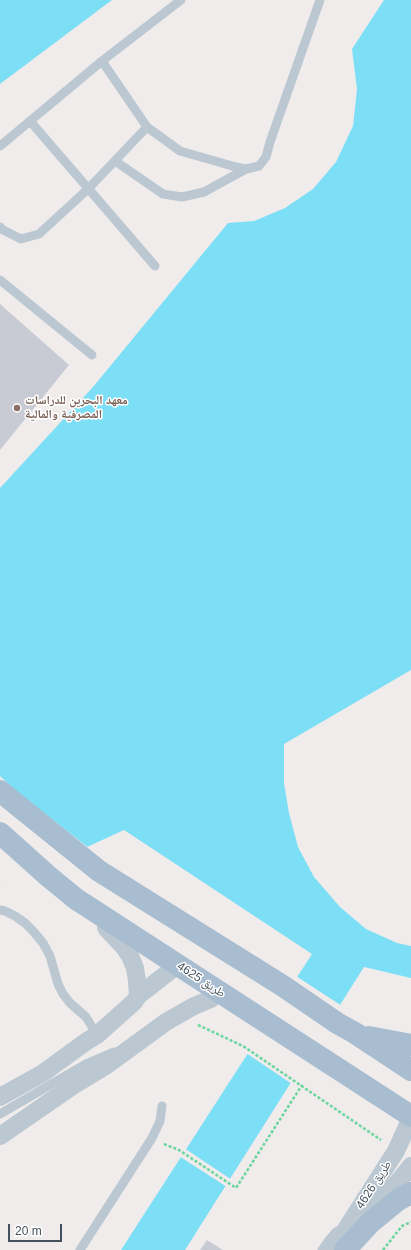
<!DOCTYPE html>
<meta charset="utf-8">
<style>
body{margin:0}
#map{position:relative;width:411px;height:1250px;overflow:hidden;background:#f0ecec;font-family:Arial,sans-serif}
canvas{display:block}
.scale{position:absolute;left:8px;top:1224px;width:54px;height:18px;box-sizing:border-box;border:2px solid #43515c;border-top:0;padding-left:5px;font-size:12px;line-height:14px;white-space:nowrap;color:#43515c;-webkit-text-stroke:3px #fff;paint-order:stroke}
</style>
<div id="map">
<canvas width="411" height="1250"></canvas>
<div class="scale">20 m</div>
</div>
<script>
const g = document.querySelector('canvas').getContext('2d');
g.lineJoin = 'round';
function fillPath(path, color) { g.fillStyle = color; g.fill(path, 'evenodd'); }
const poly = rows => new Path2D(rows.map(r => 'M' + r).join(''));
function stroke(path, color, width, dash) { g.strokeStyle = color; g.lineWidth = width; g.lineCap = dash ? 'butt' : 'round'; g.setLineDash(dash || []); g.stroke(path); }
function label(font, color, halo, rows, align = 'center') {
  g.font = font + ' Arial,"Noto Naskh Arabic",sans-serif'; g.lineWidth = 3; g.setLineDash([]); g.textBaseline = 'middle'; g.strokeStyle = halo; g.fillStyle = color; for (const [text, x, y, turn = 0] of rows) {
    g.save(); g.translate(x, y); g.rotate((+turn || 0) * Math.PI / 180); g.textAlign = isNaN(turn) ? turn : align; if (halo) g.strokeText(text, 0, 0); g.fillText(text, 0, 0); g.restore();
  }
}
const water = poly([
 [0,0,112,0,0,84],
 [384,0,411,0,411,670,284,744,284,783,289,813,298,847,314,877,340,907,366,929,397,943,411,946,411,978,364,967,185,1250,121,1250,312,954,124,830,0,887,0,488,93,387,228,223,254,221,285,208,313,189,336,162,353,126,357,89,352,49]
]);
const pier = poly([
 [0,776,17,792,89,848,2,888,0,886],
 [296,976,342,1006,292,1084,246,1053],
 [184,1148,232,1180,227,1187,179,1156]
]);
const building = poly([
 [0,304,69,365,0,450],
 [207,1240,223,1250,200,1250]
]);
const path = poly([
 [198,1025,243,1046,381,1140],
 [164,1144,179,1150,236,1188,302,1085],
 [383,1250,402,1226,411,1222]
]);
const lane = poly([
 [102,61,147,127,180,151,236,167,246,169,259,166,266,157,270,142,320,0],
 [30,121,155,266],
 [0,146,102,61,181,0],
 [115,161,163,194,182,197,204,192,246,169],
 [0,227,3,230,21,239,39,234,88,189,147,127],
 [0,280,92,355],
 [0,910,5,911,15,916,25,923,33,931,43,943,50,956,58,984,63,994,70,1003,86,1017,97,1035],
 [0,1114,86,1064,114,1052],
 [80,1250,152,1138,160,1121,162,1106],
 [322,1250,329,1240,336,1232,341,1229]
]);
const street = poly([
 [106,928,124,947,130,956,135,968,137,981,138,996],
 [0,1097,43,1073,87,1041,97,1035,134,1002,138,996,170,971],
 [0,1136,74,1085,107,1065,166,1022,194,1006,211,999],
 [374,1212,411,1166],
 [335,1250,348,1226,396,1151,411,1118]
]);
const primary = poly([
 [0,791,99,871,283,986,337,1023,355,1033,411,1070],
 [0,833,48,876,76,899,411,1116],
 [369,1037,411,1045],
 [345,1250,370,1223,398,1200,411,1193]
]);
const markers = [
 [17,408,4,"#8d6e63"]
];
const educationNames = [
 ["معهد البحرين للدراسات",25,401],
 ["المصرفية والمالية",25,415]
];
const streetNames = [
 ["طريق 4625",201,980,33],
 ["طريق 4626",374,1185,-57]
];
fillPath(water, '#7cdff6');
fillPath(pier, '#f0ecec');
fillPath(building, '#c8cbd3');
stroke(path, '#69d69e', 2.5, [3, 2]);
stroke(lane, '#bbc8d1', 9);
stroke(street, '#bbc8d1', 18);
stroke(primary, '#a8bdd0', 22);
for (const [x, y, r, color] of markers) { const dot = new Path2D(); dot.arc(x, y, r, 0, 2 * Math.PI); g.fillStyle = color; g.fill(dot); stroke(dot, '#fff', 1.5); }
label('bold 12px', '#785e54', '#fff', educationNames, 'left');
label('12px', '#43515c', '#fff', streetNames);
</script>
